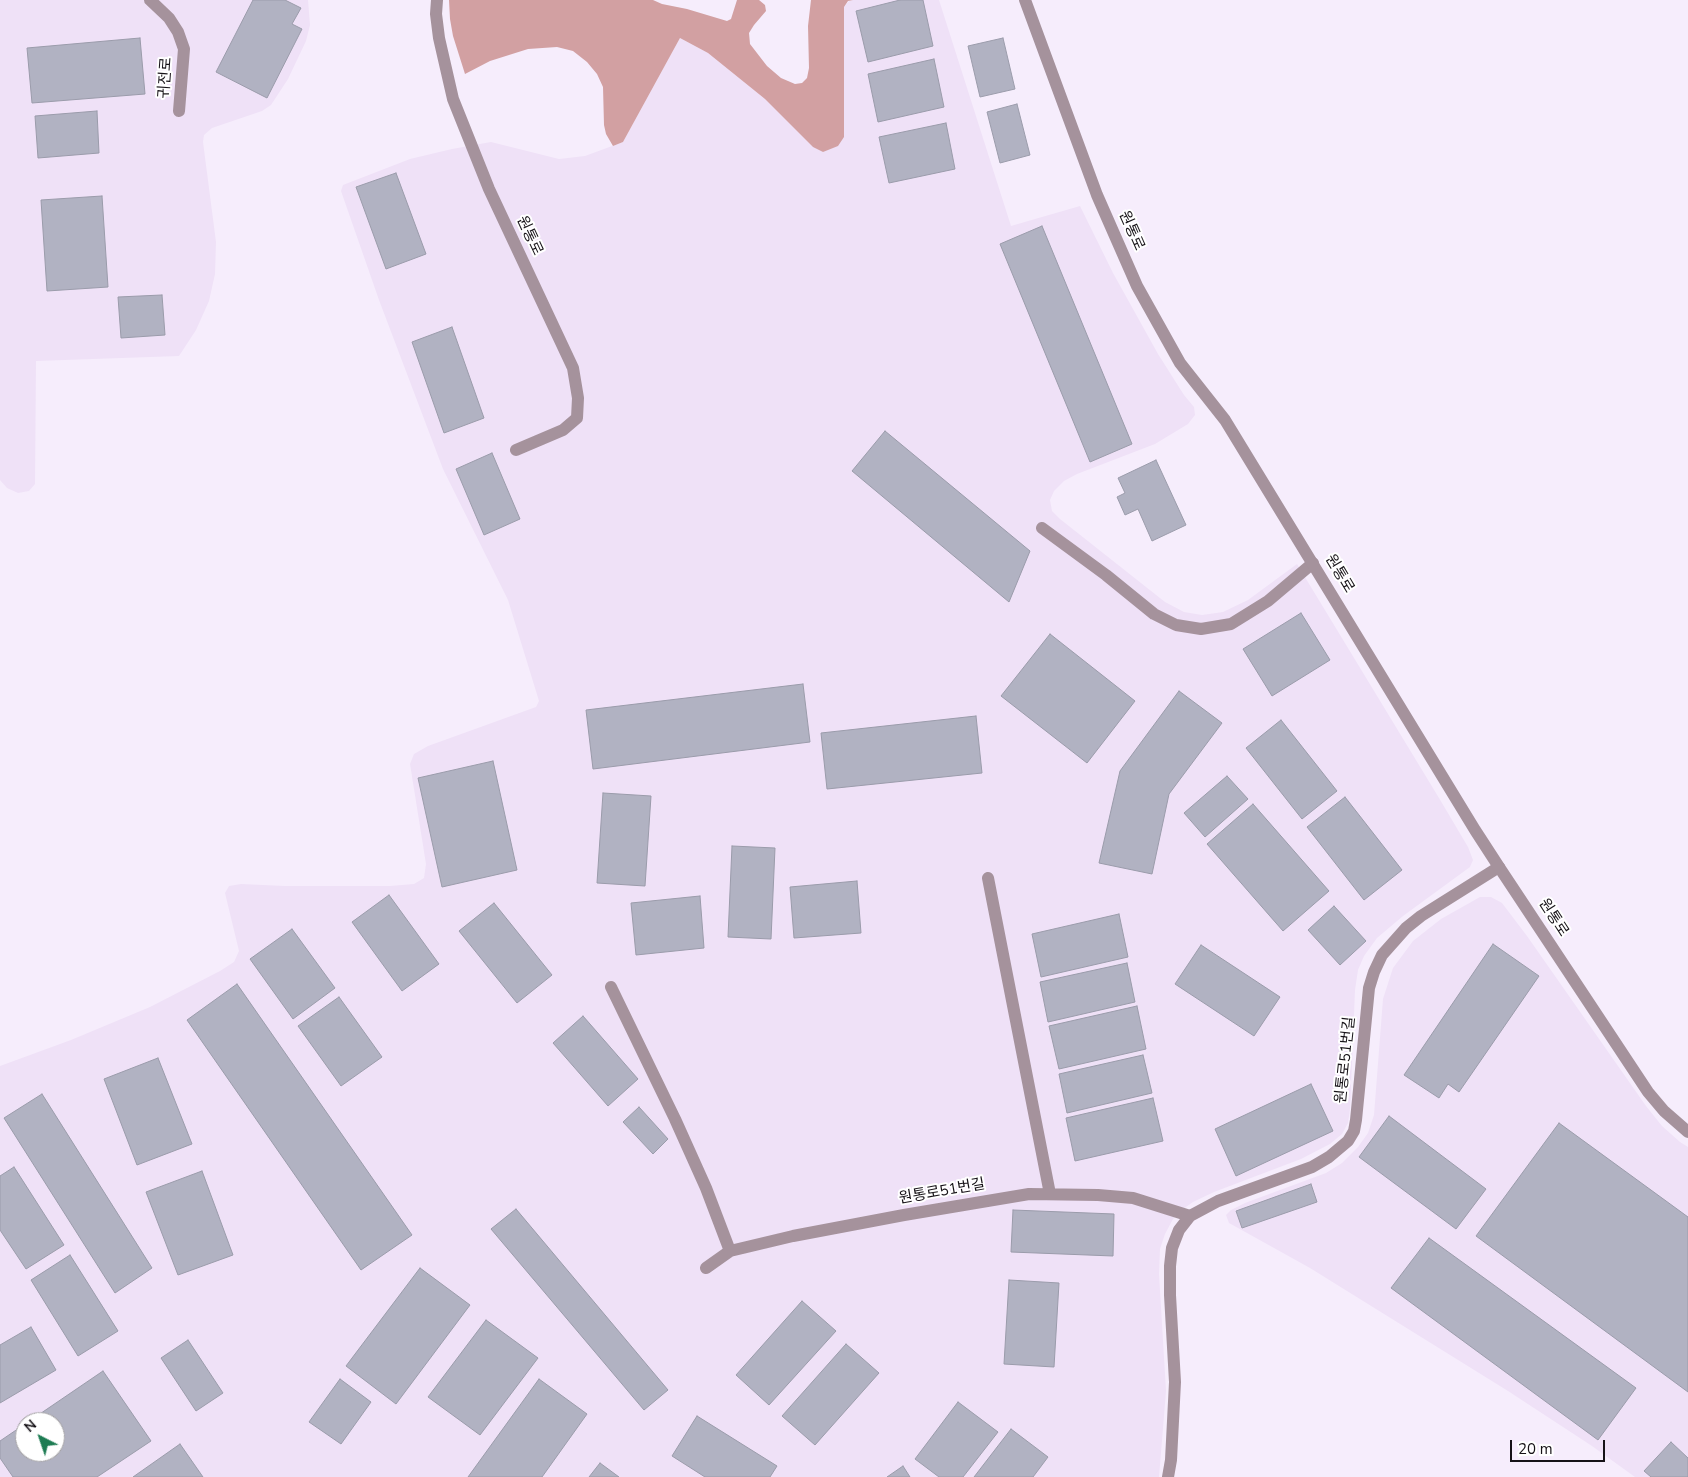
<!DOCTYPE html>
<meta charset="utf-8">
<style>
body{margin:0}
#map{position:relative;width:1688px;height:1477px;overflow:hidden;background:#f6edfc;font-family:"Nunito Sans",sans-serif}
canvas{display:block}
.north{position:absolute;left:15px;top:1412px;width:50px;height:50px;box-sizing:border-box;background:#fff;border:1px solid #a2a0a2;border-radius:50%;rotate:319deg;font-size:14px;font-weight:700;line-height:20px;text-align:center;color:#161217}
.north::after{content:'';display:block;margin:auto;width:18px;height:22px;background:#1e7c53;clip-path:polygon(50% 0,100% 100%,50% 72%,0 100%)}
.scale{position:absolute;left:1510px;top:1440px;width:95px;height:22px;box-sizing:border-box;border:2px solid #161217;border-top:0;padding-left:6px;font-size:15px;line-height:18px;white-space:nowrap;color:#161217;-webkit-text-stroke:4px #fff;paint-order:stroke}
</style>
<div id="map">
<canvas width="1688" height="1477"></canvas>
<div class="north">N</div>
<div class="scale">20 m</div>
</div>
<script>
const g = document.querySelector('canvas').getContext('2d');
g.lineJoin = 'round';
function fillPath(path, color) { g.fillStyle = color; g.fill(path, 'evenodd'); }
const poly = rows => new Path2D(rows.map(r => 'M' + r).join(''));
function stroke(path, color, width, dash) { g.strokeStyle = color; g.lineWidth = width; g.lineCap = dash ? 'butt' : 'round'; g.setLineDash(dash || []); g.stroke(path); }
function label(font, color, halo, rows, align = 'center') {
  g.font = font + ' "Nunito Sans","Noto Sans KR",sans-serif'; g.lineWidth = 4; g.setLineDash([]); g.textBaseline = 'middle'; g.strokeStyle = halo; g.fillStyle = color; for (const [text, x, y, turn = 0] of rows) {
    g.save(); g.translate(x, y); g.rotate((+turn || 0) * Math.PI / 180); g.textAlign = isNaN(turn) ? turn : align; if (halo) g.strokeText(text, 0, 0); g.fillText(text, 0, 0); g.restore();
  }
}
const built = poly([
 [0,0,308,0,310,25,306,41,288,79,271,105,262,111,212,128,204,135,203,142,216,242,215,274,209,301,196,330,179,356,36,361,35,484,29,491,18,493,7,488,0,480],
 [853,0,939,0,1011,226,1080,206,1113,273,1158,354,1184,395,1194,407,1195,415,1188,424,1155,444,1077,474,1064,481,1054,491,1050,500,1052,511,1060,519,1165,602,1184,612,1202,615,1223,612,1248,600,1297,564,1439,798,1468,847,1473,860,1470,867,1403,916,1377,938,1364,956,1358,970,1355,990,1350,1109,1348,1123,1342,1134,1330,1144,1301,1159,1214,1192,1193,1202,1183,1209,1173,1219,1165,1234,1160,1249,1159,1274,1166,1391,1159,1477,0,1477,0,1066,71,1040,150,1007,220,971,234,962,239,951,225,893,229,886,241,884,285,886,390,886,414,884,424,878,426,864,410,764,414,754,428,746,536,707,539,701,508,600,443,469,379,300,341,191,343,185,410,159,452,149,491,142,559,159,585,156,623,142,680,38,708,53,765,99,812,146,823,152,844,137,844,7,849,1],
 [25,1422,55,1422,55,1452,25,1452],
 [1480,897,1491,897,1502,903,1527,936,1646,1106,1662,1126,1680,1142,1688,1147,1688,1477,1635,1477,1592,1446,1508,1391,1310,1268,1229,1223,1226,1215,1231,1210,1245,1203,1326,1173,1342,1163,1358,1147,1368,1133,1374,1115,1383,999,1393,968,1413,941,1441,919]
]);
const forest = poly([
 [449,0,653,0,662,4,687,9,727,21,731,19,737,0,759,0,765,5,766,11,754,25,749,33,750,44,767,66,781,78,795,84,802,83,807,78,809,68,808,26,811,0,853,0,848,1,844,7,844,137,838,146,823,152,813,147,765,99,708,53,680,38,623,142,613,146,606,134,604,125,603,87,597,74,587,62,573,51,557,47,528,49,490,61,465,74,453,36,450,19]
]);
const building = poly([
 [253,0,285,0,301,8,292,24,302,29,267,98,216,72,253,0],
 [900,0,923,0,933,46,868,62,856,11,900,0],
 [140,38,145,94,32,103,27,48,140,38],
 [1003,38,1015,89,980,97,968,46,1003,38],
 [934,59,944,107,878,122,868,74,934,59],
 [1017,104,1030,155,1000,163,987,112,1017,104],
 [97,111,99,153,38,158,35,116,97,111],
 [946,123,955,169,889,183,879,137,946,123],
 [396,173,426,254,386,269,356,187,396,173],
 [102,196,108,287,47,291,41,200,102,196],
 [1042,226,1132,444,1090,462,1000,244,1042,226],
 [162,295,165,335,121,338,118,297,162,295],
 [452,327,484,418,444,433,412,342,452,327],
 [885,431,1030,551,1009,602,852,471,885,431],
 [492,453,520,519,484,535,456,469,492,453],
 [1156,460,1186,525,1152,541,1138,509,1125,515,1117,497,1125,493,1118,478,1156,460],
 [1301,613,1330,660,1272,696,1243,649,1301,613],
 [1050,634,1135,701,1087,763,1001,696,1050,634],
 [803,684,810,742,593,769,586,710,803,684],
 [1179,691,1222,723,1169,794,1152,874,1099,863,1120,771,1179,691],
 [976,716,982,773,827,789,821,733,976,716],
 [1281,720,1337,791,1302,819,1246,748,1281,720],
 [493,761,517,870,442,887,418,778,493,761],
 [1227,776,1248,799,1205,837,1184,813,1227,776],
 [603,793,651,796,645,886,597,883,603,793],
 [1345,797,1402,870,1364,900,1307,827,1345,797],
 [1253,804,1329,891,1283,931,1207,844,1253,804],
 [732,846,775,848,771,939,728,937,732,846],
 [857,881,861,933,794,938,790,887,857,881],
 [389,895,439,964,402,991,352,922,389,895],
 [700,896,704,948,636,955,631,903,700,896],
 [494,903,552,975,517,1003,459,931,494,903],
 [1334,906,1366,941,1340,965,1308,930,1334,906],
 [1119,914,1128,957,1041,977,1032,934,1119,914],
 [292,929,335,988,293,1019,250,959,292,929],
 [1493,944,1539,976,1459,1092,1448,1084,1439,1098,1404,1075,1493,944],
 [1201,945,1280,997,1254,1036,1175,984,1201,945],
 [1127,963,1135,1002,1048,1022,1040,982,1127,963],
 [237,984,412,1235,361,1270,187,1020,237,984],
 [339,997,382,1057,341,1086,298,1026,339,997],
 [1137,1006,1146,1049,1059,1069,1049,1026,1137,1006],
 [583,1016,638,1079,608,1106,553,1043,583,1016],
 [1143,1055,1152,1093,1067,1113,1059,1074,1143,1055],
 [158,1058,192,1144,137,1165,104,1079,158,1058],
 [1311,1084,1333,1131,1236,1176,1215,1129,1311,1084],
 [42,1094,152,1268,115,1293,4,1118,42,1094],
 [1153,1098,1163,1141,1075,1161,1066,1118,1153,1098],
 [639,1107,668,1139,653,1154,623,1122,639,1107],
 [1389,1116,1486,1189,1456,1229,1359,1157,1389,1116],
 [1559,1123,1688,1217,1688,1392,1476,1236,1559,1123],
 [14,1167,64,1245,26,1269,0,1230,0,1176,14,1167],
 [202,1171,233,1255,178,1275,146,1192,202,1171],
 [1311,1184,1317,1202,1242,1228,1236,1211,1311,1184],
 [516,1209,668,1390,644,1410,491,1229,516,1209],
 [1013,1210,1114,1214,1113,1256,1011,1252,1013,1210],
 [1429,1238,1636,1388,1598,1440,1391,1288,1429,1238],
 [70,1255,118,1331,78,1356,31,1280,70,1255],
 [420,1268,470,1305,396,1404,346,1366,420,1268],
 [1009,1280,1059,1283,1054,1367,1004,1364,1009,1280],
 [802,1301,836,1331,769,1405,736,1375,802,1301],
 [486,1320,538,1358,480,1435,428,1397,486,1320],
 [31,1327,56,1370,0,1403,0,1345,31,1327],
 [188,1340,223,1393,196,1411,161,1358,188,1340],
 [846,1344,879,1373,815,1445,782,1416,846,1344],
 [103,1371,151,1441,97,1477,13,1477,0,1458,0,1441,25,1424,25,1452,55,1452,55,1422,28,1422,103,1371],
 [340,1379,371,1402,341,1444,309,1422,340,1379],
 [539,1379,587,1414,542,1477,468,1477,539,1379],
 [958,1402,998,1432,963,1477,939,1477,915,1459,958,1402],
 [697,1416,777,1466,770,1477,705,1477,672,1456,697,1416],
 [1011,1429,1048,1457,1033,1477,974,1477,1011,1429],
 [1671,1442,1688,1458,1688,1477,1651,1477,1644,1471,1671,1442],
 [180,1444,203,1477,133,1477,180,1444],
 [600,1463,619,1477,589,1477,600,1463],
 [903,1466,910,1477,887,1477,903,1466]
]);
const lane = poly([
 [150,0,169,18,178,32,184,49,179,111],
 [437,0,436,14,439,38,453,99,489,189,573,368,578,398,577,418,563,430,516,450],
 [1042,528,1106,575,1154,614,1176,625,1201,629,1231,624,1268,601,1313,563],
 [988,878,1050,1194],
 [611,987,675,1119,706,1188,730,1251],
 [706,1268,730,1251,793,1236,904,1215,1029,1194,1098,1195,1133,1198,1190,1216],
 [1168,1477,1171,1460,1175,1382,1170,1295,1170,1266,1172,1248,1179,1230,1190,1216,1218,1201,1312,1167,1329,1157,1348,1141,1354,1131,1356,1120,1369,988,1374,972,1382,955,1406,928,1421,916,1499,867]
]);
const street = poly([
 [1025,0,1097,195,1137,286,1180,363,1225,420,1475,830,1499,867,1648,1092,1664,1111,1688,1132]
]);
const streetNames = [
 ["귀전로",166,78,-86],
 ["원통로",1131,231,66],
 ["원통로",529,236,65],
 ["원통로",1339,574,59],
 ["원통로",1553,918,57],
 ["원통로51번길",1346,1060,-84],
 ["원통로51번길",942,1192,-10]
];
fillPath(built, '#efe1f7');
fillPath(forest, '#d2a0a2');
fillPath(building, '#b1b2c2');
stroke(building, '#9b9cab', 1);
stroke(lane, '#a5929c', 12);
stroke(street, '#a5929c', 12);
label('15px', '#161217', '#fff', streetNames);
</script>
